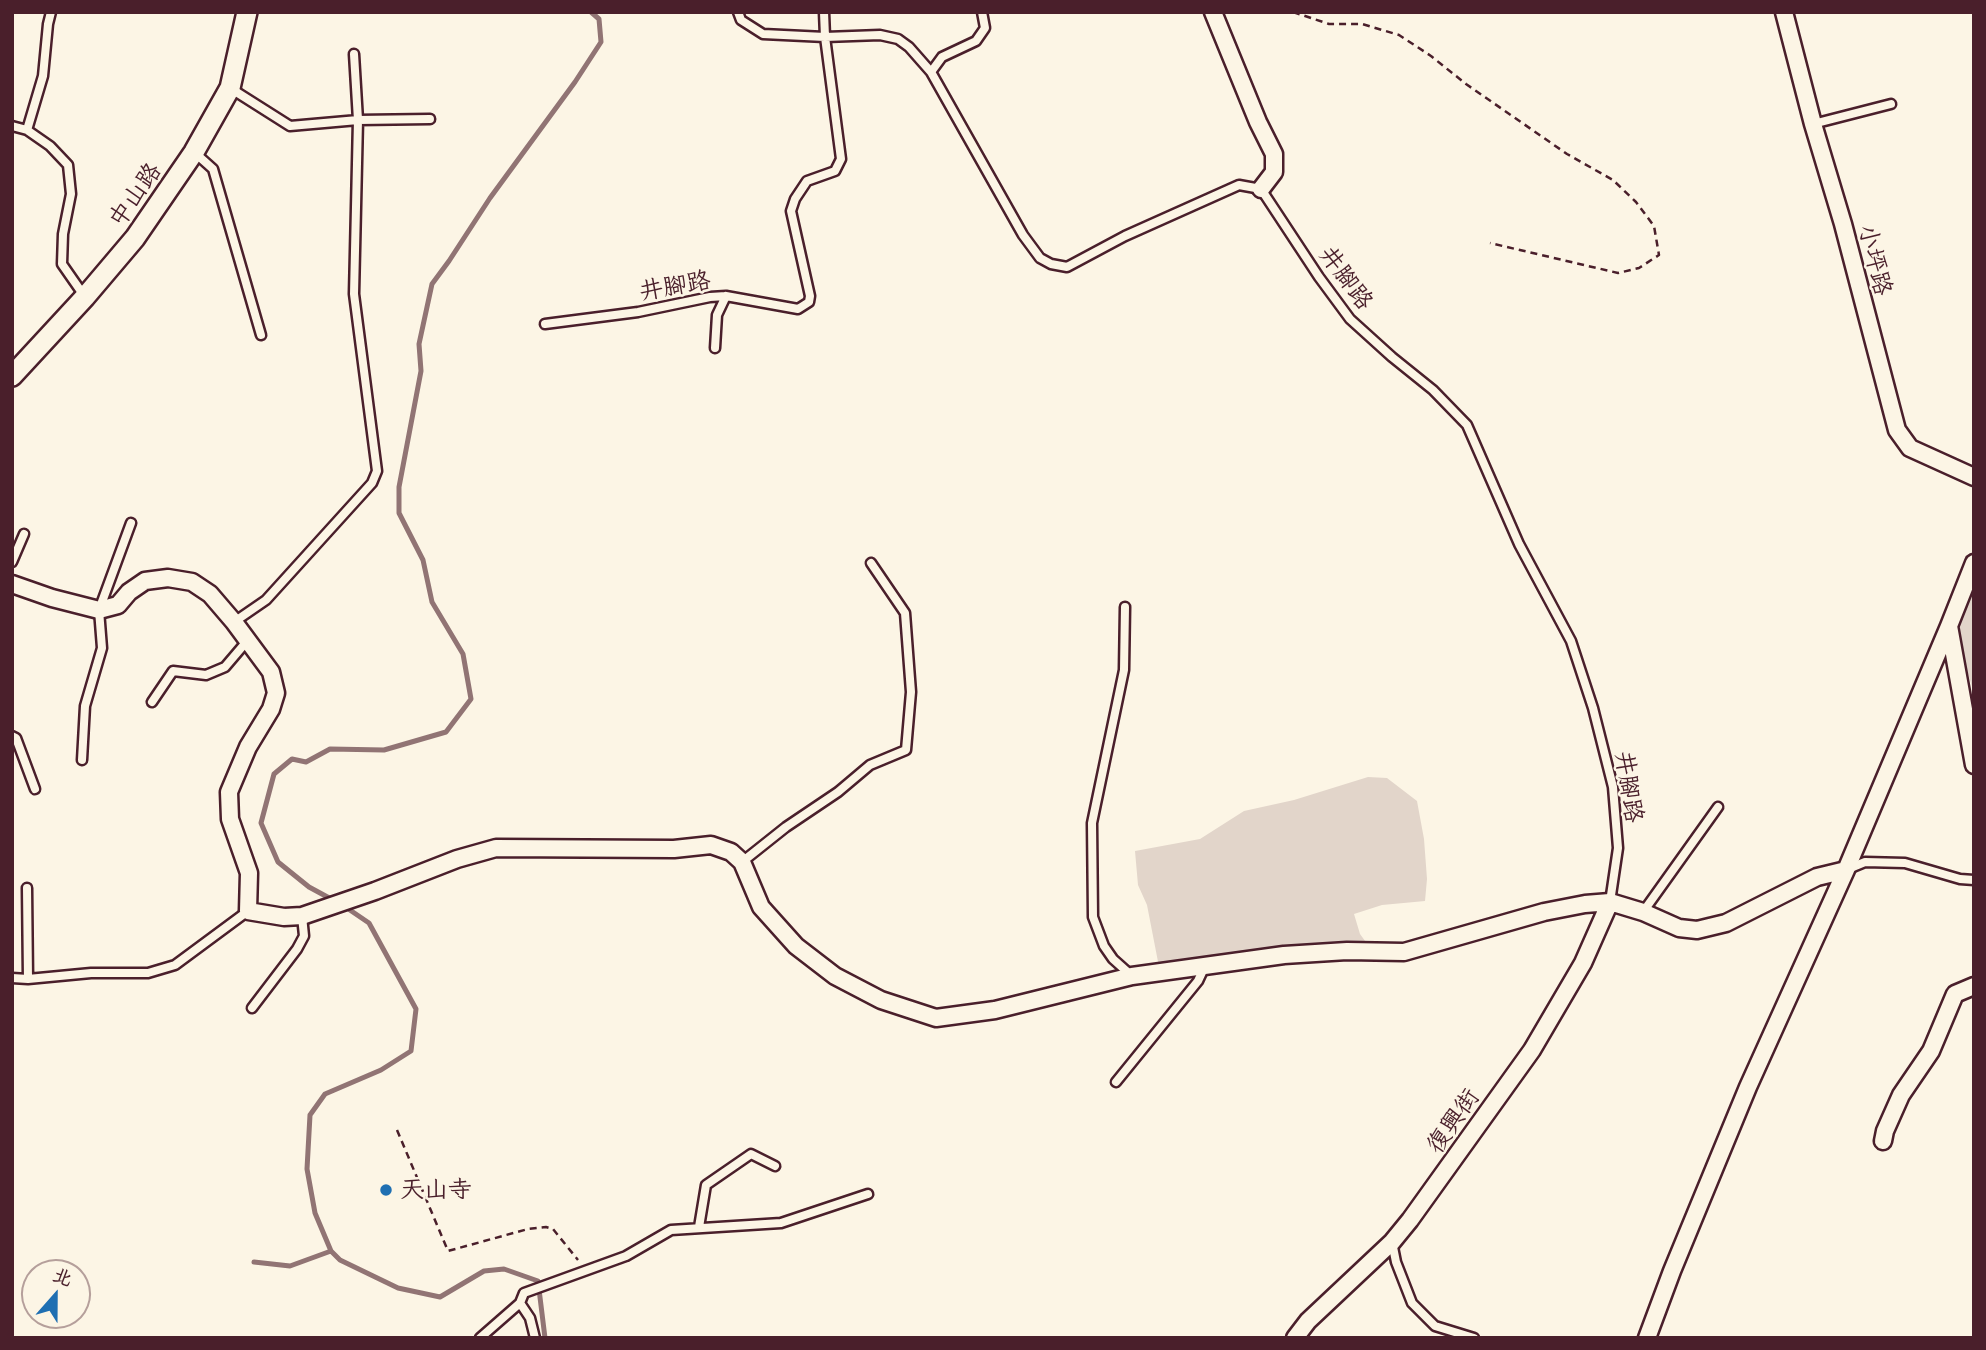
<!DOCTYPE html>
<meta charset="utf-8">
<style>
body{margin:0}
#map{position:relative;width:1986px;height:1350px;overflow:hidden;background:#fcf5e5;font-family:Mali,"LXGW WenKai TC",sans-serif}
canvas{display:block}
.frame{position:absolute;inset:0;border:14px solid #4a1f2b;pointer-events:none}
.north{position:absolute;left:21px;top:1259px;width:70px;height:70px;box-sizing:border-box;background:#fcf5e5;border:2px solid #b59f9b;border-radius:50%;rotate:21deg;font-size:19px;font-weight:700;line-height:28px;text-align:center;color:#4a1f2b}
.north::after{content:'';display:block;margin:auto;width:24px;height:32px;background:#1f6fb2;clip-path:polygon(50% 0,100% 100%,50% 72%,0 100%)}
</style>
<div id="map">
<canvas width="1986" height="1350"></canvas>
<div class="frame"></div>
<div class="north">北</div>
</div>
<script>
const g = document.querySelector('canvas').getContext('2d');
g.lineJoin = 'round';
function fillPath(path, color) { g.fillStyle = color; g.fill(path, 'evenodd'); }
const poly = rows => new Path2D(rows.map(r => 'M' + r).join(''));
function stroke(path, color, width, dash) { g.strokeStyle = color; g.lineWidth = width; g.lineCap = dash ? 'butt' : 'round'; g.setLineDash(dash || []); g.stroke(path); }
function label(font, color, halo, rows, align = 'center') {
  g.font = font + ' Mali,"LXGW WenKai TC",sans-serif'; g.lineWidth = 5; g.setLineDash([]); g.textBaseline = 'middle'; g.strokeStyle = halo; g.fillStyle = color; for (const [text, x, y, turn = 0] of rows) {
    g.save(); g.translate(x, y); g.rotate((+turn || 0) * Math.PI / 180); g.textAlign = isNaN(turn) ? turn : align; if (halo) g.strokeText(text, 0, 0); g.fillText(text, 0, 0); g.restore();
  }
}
const green = poly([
 [1974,582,1974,693,1952,622],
 [1368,777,1387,778,1417,801,1424,839,1427,879,1425,901,1382,905,1354,914,1360,934,1376,956,1312,963,1160,972,1147,905,1138,885,1135,851,1200,839,1244,811,1294,800]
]);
const stream = poly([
 [333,900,309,887,278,862,261,823,274,774,292,759,306,762,330,749,384,750,446,732,471,699,463,654,432,602,423,560,399,513,399,487,421,371,419,344,432,284,449,261,490,198,575,82,601,42,599,19,591,12],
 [331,1251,315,1213,307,1169,310,1115,325,1094,381,1070,411,1051,416,1009,369,923,344,906],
 [254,1262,290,1266,331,1251,340,1260,398,1288,440,1297,484,1271,504,1269,538,1281,545,1338]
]);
const path = poly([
 [1293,12,1329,24,1362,24,1399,35,1431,56,1466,84,1567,154,1613,180,1636,202,1654,226,1659,255,1639,268,1618,273,1490,243],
 [397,1130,448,1251,528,1229,546,1227,553,1229,578,1260]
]);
const service = poly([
 [738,12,741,20,763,34,825,37,880,35,898,39,909,47,931,72,1023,235,1040,258,1051,264,1067,267,1125,236,1239,185,1261,189,1319,277,1350,319,1392,357,1433,390,1467,425,1519,544,1571,641,1593,708,1613,787,1618,848,1610,902],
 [931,72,942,57,976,41,985,28,982,12],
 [230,88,290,126,358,120,430,119],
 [1813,124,1891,104],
 [12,126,27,130,50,146,68,165,71,194,63,234,62,264,85,297],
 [27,130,43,76,48,24,51,12],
 [194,152,213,169,261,335],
 [545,324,638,312,710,297,726,296,798,309,809,302,810,296,791,211,795,199,807,181,835,171,841,159,825,37,824,12],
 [715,348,717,315,726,296],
 [12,562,24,534],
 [1125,607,1124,670,1092,823,1093,917,1104,946,1113,959,1132,976],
 [234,622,266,600,372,483,377,471,354,294,358,120,354,54],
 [152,702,173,671,206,675,225,667,248,640],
 [12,736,16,738,35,789],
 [82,760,85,706,102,648,99,610,131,523],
 [742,862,786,827,838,792,870,765,906,750,911,692,905,613,871,563],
 [1848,869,1865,862,1905,863,1960,879,1974,880],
 [27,888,28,979],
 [1643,912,1718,807],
 [12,978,28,979,91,973,148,973,175,965,248,911],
 [252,1008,297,949,304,936,302,916],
 [1116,1082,1198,981,1205,966],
 [699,1227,706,1185,751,1154,775,1166],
 [1392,1242,1396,1262,1412,1303,1435,1326,1474,1338],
 [520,1303,530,1318,535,1338],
 [480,1338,520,1303,524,1293,626,1256,671,1230,781,1223,868,1194]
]);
const minor = poly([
 [1213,12,1258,122,1274,154,1274,172,1261,189],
 [1784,12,1813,124,1843,224,1897,430,1910,448,1974,477],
 [12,584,52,598,99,610,118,605,129,592,145,581,168,578,192,582,210,594,234,622,271,672,276,693,271,709,248,747,229,792,230,819,249,873,248,911,284,917,302,916,375,891,457,859,496,848,674,849,711,845,731,852,742,862,761,907,796,946,835,976,881,1000,936,1018,995,1010,1132,976,1284,955,1347,951,1404,952,1544,912,1585,904,1610,902,1643,912,1679,928,1697,930,1726,923,1817,877,1846,870],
 [1949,626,1974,765],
 [1883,1141,1885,1131,1901,1095,1931,1051,1955,994,1974,986],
 [1295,1338,1308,1321,1392,1242,1410,1220,1532,1050,1583,963,1610,902],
 [1647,1338,1672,1271,1748,1087,1846,870,1949,626,1974,563]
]);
const tertiary = poly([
 [12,376,85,297,135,238,194,152,230,88,247,12]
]);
const markers = [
 [386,1190,7,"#1f6fb2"]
];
const streetNames = [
 ["中山路",135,195,-55],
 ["小坪路",1875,260,76],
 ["井腳路",1346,278,53],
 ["井腳路",675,286,-10],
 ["井腳路",1629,787,81],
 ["復興街",1453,1121,-55]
];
const poiNames = [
 ["天山寺",400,1190]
];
fillPath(green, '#e2d5ca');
stroke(stream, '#917474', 5);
stroke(service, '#4a1f2b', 13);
stroke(minor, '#4a1f2b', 21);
stroke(tertiary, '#4a1f2b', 24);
stroke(path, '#4a1f2b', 2.5, [7, 5]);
stroke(service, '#fcf5e5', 8);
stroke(minor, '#fcf5e5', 16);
stroke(tertiary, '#fcf5e5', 19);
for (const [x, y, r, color] of markers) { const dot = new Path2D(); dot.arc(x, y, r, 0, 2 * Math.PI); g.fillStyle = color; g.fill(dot); stroke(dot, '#fcf5e5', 2.5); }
label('24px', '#4a1f2b', '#fcf5e5', streetNames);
label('24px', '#4a1f2b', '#fcf5e5', poiNames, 'left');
</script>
